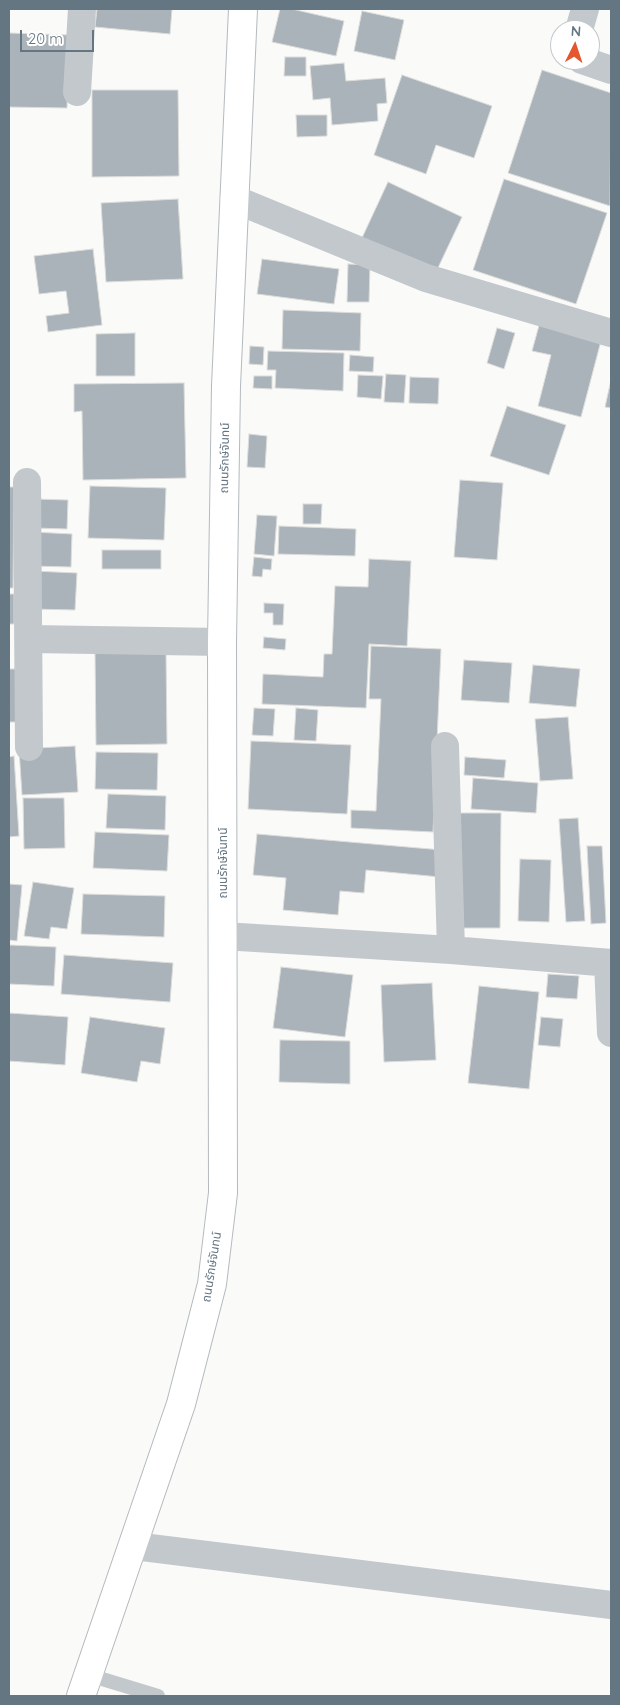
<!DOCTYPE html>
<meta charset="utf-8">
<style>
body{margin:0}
#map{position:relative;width:620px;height:1705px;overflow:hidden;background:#fafaf8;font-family:Quicksand,sans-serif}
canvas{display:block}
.frame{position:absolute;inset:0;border:10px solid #657683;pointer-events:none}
.north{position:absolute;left:550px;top:20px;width:50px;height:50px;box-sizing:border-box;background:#fff;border:1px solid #c1c8cd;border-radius:50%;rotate:4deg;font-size:14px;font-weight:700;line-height:20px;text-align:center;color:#657683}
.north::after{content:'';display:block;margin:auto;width:18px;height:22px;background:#e4572e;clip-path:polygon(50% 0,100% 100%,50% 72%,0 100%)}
.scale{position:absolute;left:20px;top:30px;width:74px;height:22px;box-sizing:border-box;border:2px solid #657683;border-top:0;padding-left:6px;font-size:15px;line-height:18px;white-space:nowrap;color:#657683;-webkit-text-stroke:4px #fff;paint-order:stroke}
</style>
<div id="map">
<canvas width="620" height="1705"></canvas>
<div class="frame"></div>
<div class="north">N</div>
<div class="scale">20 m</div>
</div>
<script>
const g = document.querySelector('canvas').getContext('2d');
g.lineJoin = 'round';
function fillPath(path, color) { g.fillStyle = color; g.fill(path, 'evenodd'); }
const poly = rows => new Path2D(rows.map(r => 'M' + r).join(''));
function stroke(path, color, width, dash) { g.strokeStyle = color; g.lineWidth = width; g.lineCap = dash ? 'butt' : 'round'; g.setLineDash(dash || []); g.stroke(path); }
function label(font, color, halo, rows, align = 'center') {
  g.font = font + ' Quicksand,"Noto Sans Thai",sans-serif'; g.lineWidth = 5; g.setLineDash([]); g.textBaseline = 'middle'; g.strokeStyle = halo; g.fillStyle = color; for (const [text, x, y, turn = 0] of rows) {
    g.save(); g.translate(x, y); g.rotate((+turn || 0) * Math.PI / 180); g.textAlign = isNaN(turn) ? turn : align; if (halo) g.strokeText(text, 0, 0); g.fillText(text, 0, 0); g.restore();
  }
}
const building = poly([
 [97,9,172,9,170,34,95,27,97,9],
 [280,9,292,9,344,21,336,56,272,42,280,9],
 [362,11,404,20,395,60,354,51,362,11],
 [9,33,69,35,67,108,9,107,9,33],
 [285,57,306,57,306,76,284,76,285,57],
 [344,63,346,81,385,78,387,103,377,104,378,121,332,125,330,98,313,100,310,66,344,63],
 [542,70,611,93,610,206,508,173,542,70],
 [402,75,492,106,474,158,436,145,426,174,374,155,402,75],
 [92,90,178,90,179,176,92,177,92,90],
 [296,115,327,115,327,136,297,137,296,115],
 [504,179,607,213,576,304,473,270,504,179],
 [388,182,462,217,435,274,361,240,388,182],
 [178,199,183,279,106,282,101,203,178,199],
 [93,249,102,325,48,332,46,316,69,313,66,291,39,294,34,256,93,249],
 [262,259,339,269,334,304,257,294,262,259],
 [348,264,370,265,369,302,347,302,348,264],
 [283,310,361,313,360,351,282,349,283,310],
 [540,322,602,337,581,417,538,406,551,355,532,351,540,322],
 [497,328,515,333,504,369,487,363,497,328],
 [135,333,135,376,96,376,96,334,135,333],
 [250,346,264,347,263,365,249,364,250,346],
 [268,351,344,353,343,391,275,388,276,370,267,370,268,351],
 [350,355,374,357,373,372,349,371,350,355],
 [386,374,406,375,404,403,384,402,386,374],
 [358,375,383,376,381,399,357,397,358,375],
 [254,376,272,376,272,389,253,388,254,376],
 [410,377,439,378,438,404,409,403,410,377],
 [611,380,611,408,605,407,611,380],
 [184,383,186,478,83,480,82,411,74,412,74,384,184,383],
 [507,406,566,425,549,475,490,456,507,406],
 [249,434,267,436,265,468,247,467,249,434],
 [460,480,503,483,497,560,454,557,460,480],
 [90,486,166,488,164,540,88,538,90,486],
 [9,487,14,487,13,588,9,588,9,487],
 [36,499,68,500,67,529,35,528,36,499],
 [303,504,322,504,321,524,303,524,303,504],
 [257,515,277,516,274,556,254,554,257,515],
 [279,526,356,529,355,556,278,554,279,526],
 [33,532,72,534,71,567,32,566,33,532],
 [102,550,161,550,161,569,102,569,102,550],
 [254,557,272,559,271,570,263,569,262,577,252,576,254,557],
 [369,559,411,561,407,646,369,644,366,708,262,704,263,674,323,677,324,654,332,654,335,586,368,587,369,559],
 [33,571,77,573,75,610,32,609,33,571],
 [9,594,14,594,14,624,9,624,9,594],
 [264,603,284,604,283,625,273,625,273,613,264,613,264,603],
 [264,637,286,639,285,650,263,648,264,637],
 [371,646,441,649,433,832,351,828,351,810,376,811,381,699,369,699,371,646],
 [166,652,167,744,96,745,95,653,166,652],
 [464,660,512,663,509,703,461,700,464,660],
 [533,665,580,669,576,707,529,703,533,665],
 [9,669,17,669,16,722,9,722,9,669],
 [254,708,275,709,273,736,252,735,254,708],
 [296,708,318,710,316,741,294,740,296,708],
 [568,717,573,779,540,781,535,719,568,717],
 [251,741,351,745,347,814,248,809,251,741],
 [75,746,78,792,22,795,19,749,75,746],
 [96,752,158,753,157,790,95,789,96,752],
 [14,756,19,836,9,837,9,757,14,756],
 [465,757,506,760,504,778,464,775,465,757],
 [473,778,538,783,536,813,471,809,473,778],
 [108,794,166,796,165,830,106,828,108,794],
 [23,798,64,798,65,848,24,849,23,798],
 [456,813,501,813,500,928,455,928,456,813],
 [578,818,585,921,566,922,559,819,578,818],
 [95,832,169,835,167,871,93,868,95,832],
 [257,834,442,850,440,877,366,870,364,893,340,891,338,915,283,910,286,878,253,875,257,834],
 [587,846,602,846,606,923,591,924,587,846],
 [520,859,551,860,549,922,518,921,520,859],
 [33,882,74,888,67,929,51,927,49,939,24,936,33,882],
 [9,884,22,885,17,941,9,940,9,884],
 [83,894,165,896,164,937,81,934,83,894],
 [9,945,56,947,54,986,9,984,9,945],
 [64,955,173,963,170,1002,61,994,64,955],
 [281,967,353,975,345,1037,273,1028,281,967],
 [548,974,579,976,577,999,546,997,548,974],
 [432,983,436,1060,384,1062,381,985,432,983],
 [479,986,539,992,529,1089,468,1083,479,986],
 [9,1013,68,1017,65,1065,9,1061,9,1013],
 [90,1017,165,1028,160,1064,141,1061,137,1082,81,1073,90,1017],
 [541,1017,563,1019,560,1047,538,1045,541,1017],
 [280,1040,350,1041,350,1084,279,1082,280,1040]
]);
const service = poly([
 [89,1675,158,1696]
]);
const minor = poly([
 [579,30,585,9],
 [582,60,611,70],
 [77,92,82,9],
 [234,199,426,278,611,333],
 [27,482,29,747],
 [30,639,222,642],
 [445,746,451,950],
 [223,936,451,950,611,963],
 [608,963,611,1033],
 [134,1546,611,1605]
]);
const secondary = poly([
 [81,1696,181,1404,212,1284,223,1193,222,642,226,386,243,9]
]);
const streetNames = [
 ["ถนนรักษ์จันทน์",225,458,-89],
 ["ถนนรักษ์จันทน์",223,863,-90],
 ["ถนนรักษ์จันทน์",212,1267,-81]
];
fillPath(building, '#aab3b9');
stroke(building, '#dcdcda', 1);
stroke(secondary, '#b3babf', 30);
stroke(service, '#c3c8cc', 14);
stroke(minor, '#c3c8cc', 28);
stroke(secondary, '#fff', 28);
label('12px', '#657683', '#fff', streetNames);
</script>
